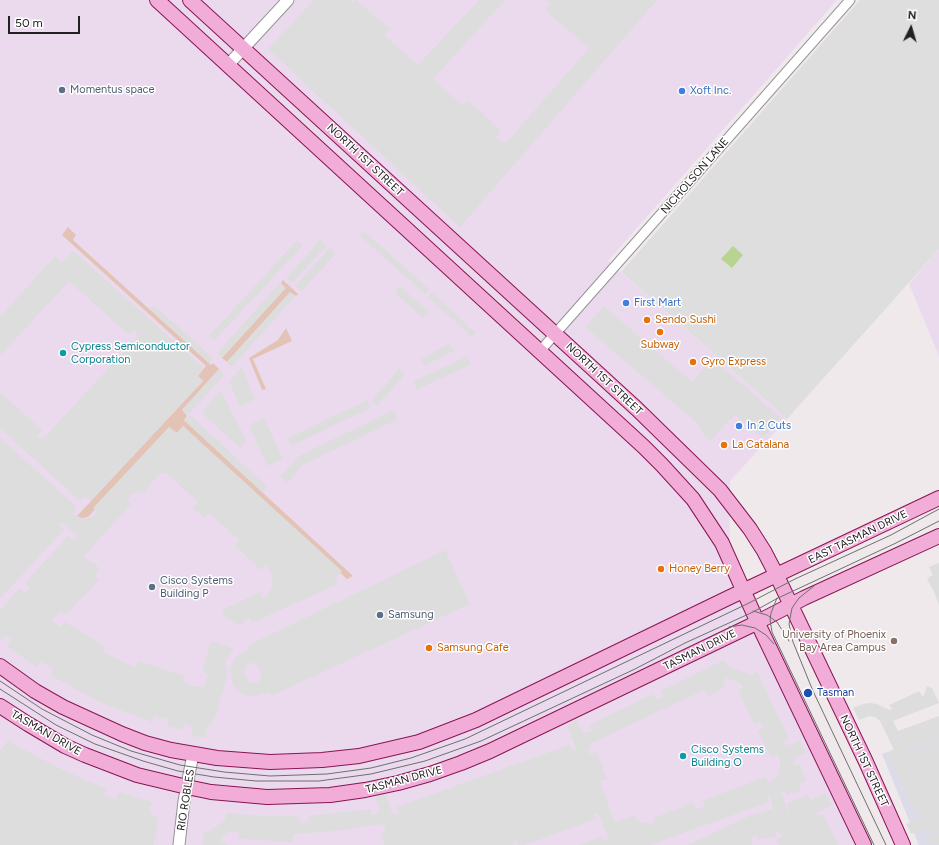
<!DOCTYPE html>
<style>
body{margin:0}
#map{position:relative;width:939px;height:845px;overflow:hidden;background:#f0e9ec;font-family:Figtree,sans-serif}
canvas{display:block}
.north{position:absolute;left:891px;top:8px;width:40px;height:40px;-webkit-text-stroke:3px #fff;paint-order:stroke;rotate:5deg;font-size:11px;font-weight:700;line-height:16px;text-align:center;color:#212121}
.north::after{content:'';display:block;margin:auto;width:14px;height:18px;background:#212121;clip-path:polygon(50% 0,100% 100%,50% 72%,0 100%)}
.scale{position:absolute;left:8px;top:16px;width:72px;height:18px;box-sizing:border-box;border:2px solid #212121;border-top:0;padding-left:5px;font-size:12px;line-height:14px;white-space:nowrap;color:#212121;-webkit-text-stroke:3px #fff;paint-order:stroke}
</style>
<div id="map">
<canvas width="939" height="845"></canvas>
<div class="north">N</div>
<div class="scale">50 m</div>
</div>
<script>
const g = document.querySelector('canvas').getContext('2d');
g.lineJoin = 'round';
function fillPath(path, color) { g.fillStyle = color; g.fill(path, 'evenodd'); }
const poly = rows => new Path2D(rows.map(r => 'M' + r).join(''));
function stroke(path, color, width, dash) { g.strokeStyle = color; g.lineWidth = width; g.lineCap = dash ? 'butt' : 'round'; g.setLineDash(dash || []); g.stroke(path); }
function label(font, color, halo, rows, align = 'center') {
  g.font = font + ' Figtree,sans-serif'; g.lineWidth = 3; g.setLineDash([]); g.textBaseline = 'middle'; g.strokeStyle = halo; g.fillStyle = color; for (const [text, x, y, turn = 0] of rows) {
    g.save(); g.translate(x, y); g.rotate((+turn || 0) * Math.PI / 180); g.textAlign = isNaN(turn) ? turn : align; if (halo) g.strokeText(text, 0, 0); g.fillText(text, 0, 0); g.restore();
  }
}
const residential = poly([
 [860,0,939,0,939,249,787,419,621,272]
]);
const commercial = poly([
 [0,0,837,0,608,261,787,419,730,481,729,578,855,845,0,845],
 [939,249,939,356,909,284]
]);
const industrial = poly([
 [939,732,939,845,919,845,882,754]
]);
const grass = poly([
 [68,227,76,235,73,240,211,365,213,363,219,369,182,410,187,416,184,420,353,576,347,579,183,426,177,433,169,427,88,517,82,518,77,516,203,381,198,376,206,366,62,235],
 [283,280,298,294,296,296,290,292,227,362,222,358,285,288,281,283],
 [286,328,292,341,253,359,266,389,262,390,249,358,278,340]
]);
const pitch = poly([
 [733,246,743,255,732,268,721,259]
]);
const parking = poly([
 [314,0,350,0,352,2,356,0,390,29,384,35,418,65,479,0,505,0,433,79,463,106,469,101,501,131,496,137,506,143,589,48,545,10,551,5,546,0,657,0,460,227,268,49],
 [364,231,429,289,425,294,360,236],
 [297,240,303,245,214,341,209,336],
 [320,240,326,246,292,283,286,278],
 [330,248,336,254,301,291,295,286],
 [73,251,204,368,198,376,203,381,91,501,85,496,80,501,0,428,0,392,42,430,37,437,39,439,44,438,137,337,137,333,134,330,129,335,69,281,0,356,0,317,55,256,61,262,64,261],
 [280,283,286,288,222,358,217,353],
 [400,286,429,312,423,318,395,293],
 [290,292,295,296,232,367,227,362],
 [432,292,476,333,472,337,428,297],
 [154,305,213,358,209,363,150,309],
 [604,306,692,382,713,359,781,418,763,438,735,415,710,441,703,434,697,423,585,327],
 [449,344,453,351,424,366,421,359],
 [467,356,471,364,417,390,413,382],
 [242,367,255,399,240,407,229,381],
 [399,369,405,374,377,406,371,401],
 [219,370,224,375,188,415,182,410],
 [220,390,246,440,240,448,202,413],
 [367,400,371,408,291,446,288,438],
 [394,410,398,419,303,465,287,483,280,477,300,455],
 [190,415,267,487,262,492,185,421],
 [264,418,283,459,267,466,249,425],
 [183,426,342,571,335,578,338,584,252,623,250,619,247,619,240,626,225,617,222,610,260,592,262,598,266,597,272,587,272,576,268,567,266,565,261,570,235,546,239,540,209,513,204,518,193,508,198,502,166,473,162,473,158,475,145,492,136,493,132,494,127,499,131,504,84,556,90,562,92,561,100,569,94,576,99,580,66,615,60,611,53,620,53,622,60,627,65,622,105,646,103,652,121,661,135,667,138,661,185,676,184,683,194,686,203,687,205,686,208,674,202,672,211,641,234,648,226,661,227,676,216,716,207,729,205,738,191,736,192,729,190,725,184,724,183,730,167,726,168,719,154,716,152,722,114,708,96,700,50,675,53,669,40,661,36,667,7,646,11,640,7,636,4,637,0,641,0,610,20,588,25,593,30,588,25,583,68,536,73,540,78,536,62,522,59,525,64,529,0,599,0,438,77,507,72,513,80,518,85,519,89,518,98,513,98,512,93,508,169,427,177,433],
 [445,550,470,604,271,696,269,692,255,696,247,696,240,692,233,686,230,671,232,664,235,658,240,654,248,649,247,646],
 [252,663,256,663,262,677,258,682,254,683,249,682,246,678,244,674,245,666],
 [939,563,939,605,933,589,932,589,927,578,933,575,929,567],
 [724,660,728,666,751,675,757,672,789,739,784,742,785,744,790,745,800,741,806,753,797,757,793,762,793,766,800,764,806,781,799,784,801,791,787,795,784,790,781,792,788,811,789,810,787,804,807,795,811,800,822,795,825,792,832,805,816,813,818,815,823,814,838,845,779,845,776,840,782,836,778,830,776,832,777,836,759,840,757,835,751,838,753,844,752,845,688,845,751,815,773,809,776,817,769,795,767,796,769,802,650,845,578,845,602,836,605,842,607,841,608,837,599,814,596,813,594,814,596,819,525,845,518,845,516,841,513,842,513,845,385,845,380,833,386,831,385,827,381,824,338,831,293,834,292,842,239,839,238,832,228,832,221,838,221,843,227,844,227,845,202,845,204,831,210,831,225,820,226,813,263,816,300,816,301,823,308,822,308,816,371,809,372,815,376,814,379,810,375,797,386,795,392,813,396,814,399,813,397,807,569,745,572,750,576,749,567,725,577,720,582,730,584,732,589,732,592,730,589,725,653,694,657,700,663,697,661,691],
 [726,678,740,683,743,687,738,690,754,724,760,721,763,728,758,731,771,758,778,755,780,761,779,772,777,777,769,783,766,777,703,800,705,806,697,809,696,809,693,802,684,805,684,807,653,818,654,822,651,824,640,822,634,815,614,822,600,781,607,779,597,752,590,754,588,751,590,746,592,743,704,690,708,696,720,691,720,690,726,686,723,680],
 [927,686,932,688,939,703,893,721,898,731,939,716,939,743,912,752,910,747,906,748,912,761,911,755,939,745,939,845,936,844,930,845,926,836,932,833,930,827,911,834,906,824,919,819,922,813,916,815,888,753,894,750,880,721,875,717,869,716,859,720,853,708,863,704,870,703,877,704,890,710,892,709,889,705,919,691,923,697],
 [8,741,61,769,107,789,105,795,116,799,119,792,152,802,150,810,152,816,158,816,157,832,153,845,0,845,0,751]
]);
const minor = poly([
 [540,351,850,0]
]);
const tertiary = poly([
 [228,65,288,0],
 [179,845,184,801,193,754]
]);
const primary = poly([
 [157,0,644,447,662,465,693,499,722,543,762,632,864,845],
 [190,0,637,409,720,490,750,529,764,551,777,576,866,762,903,845],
 [0,666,35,691,63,707,122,734,145,743,171,750,217,758,270,762,322,760,359,756,419,742,476,720,728,598,939,498],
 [0,706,28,724,65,746,85,755,137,775,187,787,211,792,267,797,330,795,365,790,398,783,430,774,461,763,490,751,750,626,804,598,939,536]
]);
const tram = poly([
 [814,586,799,598,792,608,789,624,793,642,813,691,886,845],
 [777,598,771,613,770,620,772,632,874,845],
 [753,611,767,615,777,622,789,641],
 [729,627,742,625,755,628,766,635,774,644],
 [0,681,42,709,92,735,131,751,180,765,224,772,270,776,327,774,371,768,411,758,465,739,749,603,795,579,891,535,939,509],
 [0,689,56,725,95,744,143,761,178,771,214,777,256,781,319,781,371,774,425,761,481,741,635,669,685,643,753,612,776,599,896,543,939,521]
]);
const markers = [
 [62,90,4,"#5c6f8a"],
 [682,91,4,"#3f7fe0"],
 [626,303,4,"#3f7fe0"],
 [647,320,4,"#e8710a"],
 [660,332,4,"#e8710a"],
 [63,353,4,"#0f9aa8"],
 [693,362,4,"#e8710a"],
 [739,426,4,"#3f7fe0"],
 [724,445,4,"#e8710a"],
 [661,569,4,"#e8710a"],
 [152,587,4,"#5c6f8a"],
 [380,615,4,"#5c6f8a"],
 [894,641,4,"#8d6e63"],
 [429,648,4,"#e8710a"],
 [808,693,5,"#1a4fb4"],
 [683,756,4,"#0f9aa8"]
];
const serviceNames = [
 ["Momentus space",70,90],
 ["Cisco Systems",160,581],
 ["Building P",160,594],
 ["Samsung",388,615]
];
const shopNames = [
 ["Xoft Inc.",690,91],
 ["First Mart",634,303],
 ["In 2 Cuts",747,426]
];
const streetNames = [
 ["NORTH 1ST STREET",365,160,43],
 ["NICHOLSON LANE",695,176,-49],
 ["NORTH 1ST STREET",604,379,43],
 ["EAST TASMAN DRIVE",858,537,-26],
 ["TASMAN DRIVE",700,650,-26],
 ["TASMAN DRIVE",46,733,30],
 ["NORTH 1ST STREET",864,761,65],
 ["TASMAN DRIVE",404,780,-15],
 ["RIO ROBLES",186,800,-81]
];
const foodNames = [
 ["Sendo Sushi",655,320],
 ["Subway",660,345,"center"],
 ["Gyro Express",701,362],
 ["La Catalana",732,445],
 ["Honey Berry",669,569],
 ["Samsung Cafe",437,648]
];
const cultureNames = [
 ["Cypress Semiconductor",71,347],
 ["Corporation",71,360],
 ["Cisco Systems",691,750],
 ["Building O",691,763]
];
const educationNames = [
 ["University of Phoenix",886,635],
 ["Bay Area Campus",886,648]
];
const transitNames = [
 ["Tasman",817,693]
];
fillPath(residential, '#dededf');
fillPath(commercial, '#ebdaee');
fillPath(industrial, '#dbdce8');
fillPath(grass, '#e3c3b5');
fillPath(pitch, '#b9d491');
fillPath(parking, '#ddd');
stroke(minor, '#959595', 11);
stroke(tertiary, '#959595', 13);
stroke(primary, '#8a1452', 16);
stroke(minor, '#fff', 9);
stroke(tertiary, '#fff', 11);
stroke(primary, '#f1add8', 14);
stroke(tram, '#6f6f6f', 1);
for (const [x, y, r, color] of markers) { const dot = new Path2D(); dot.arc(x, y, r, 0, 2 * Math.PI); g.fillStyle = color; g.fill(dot); stroke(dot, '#fff', 1.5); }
label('11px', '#4e5e75', '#fff', serviceNames, 'left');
label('11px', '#366cbe', '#fff', shopNames, 'left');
label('11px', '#212121', '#fff', streetNames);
label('11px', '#c56008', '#fff', foodNames, 'left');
label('11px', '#0d838f', '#fff', cultureNames, 'left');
label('11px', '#785e54', '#fff', educationNames, 'right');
label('11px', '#164399', '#fff', transitNames, 'left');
</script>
